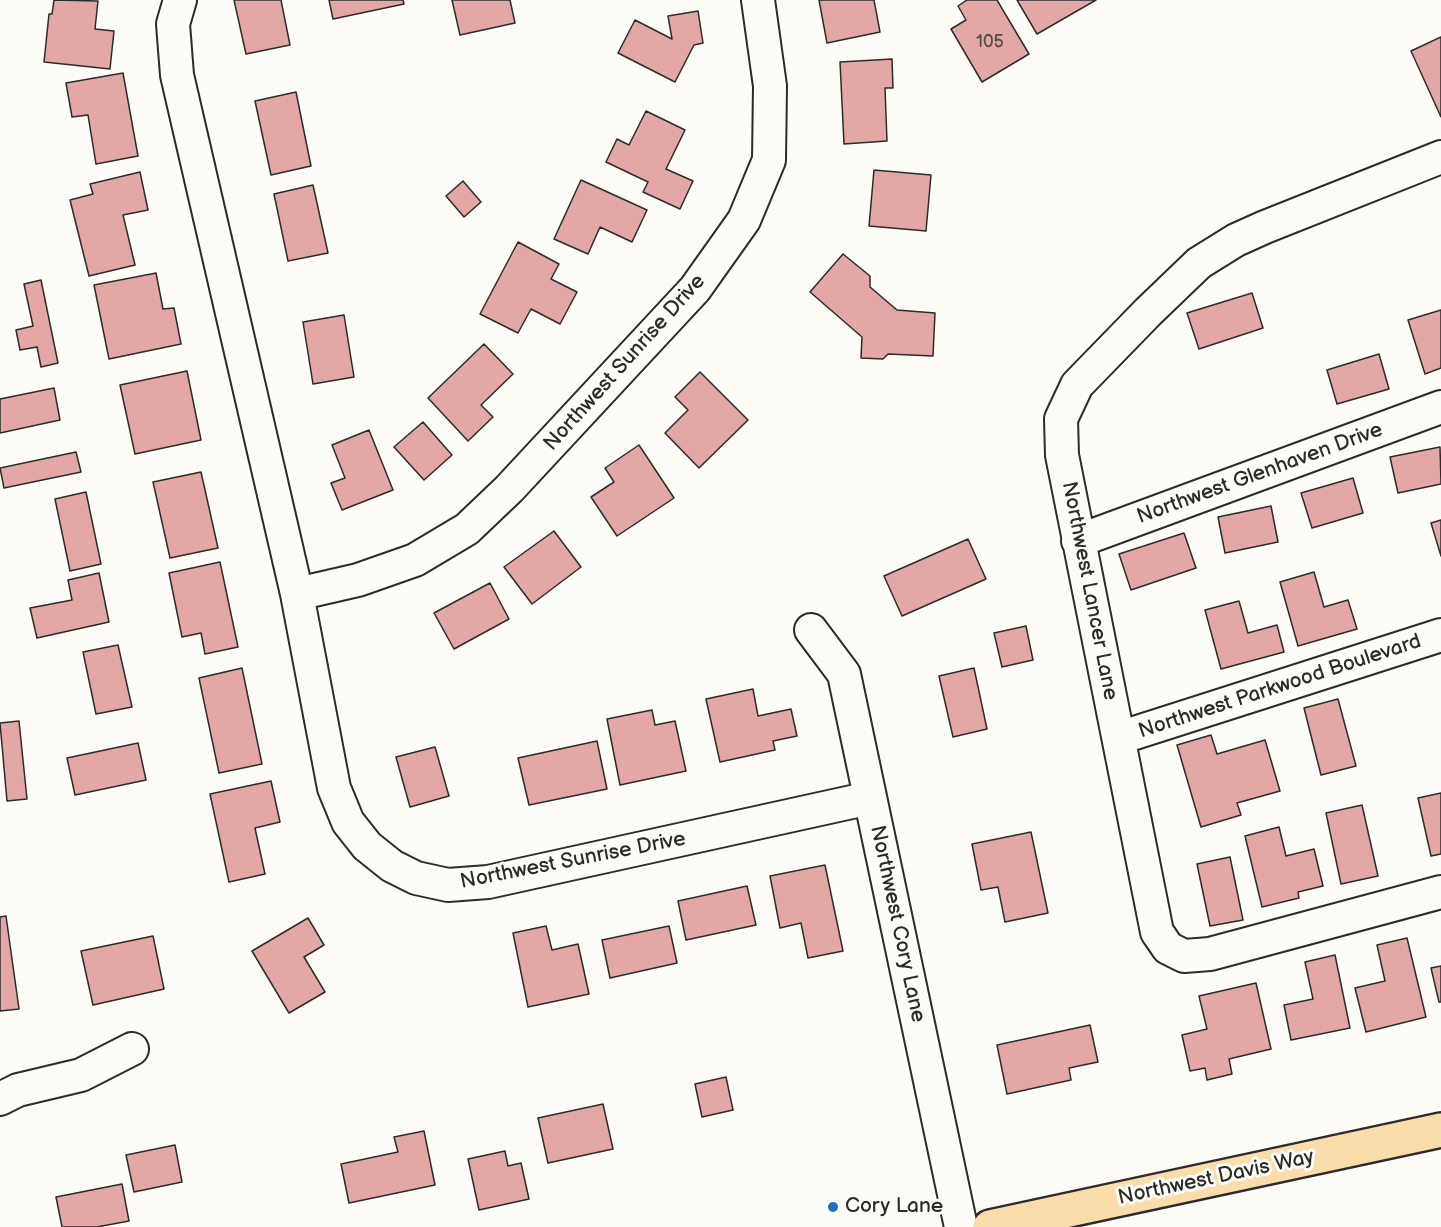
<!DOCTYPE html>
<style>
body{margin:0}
canvas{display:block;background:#fdfcf7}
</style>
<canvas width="1441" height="1227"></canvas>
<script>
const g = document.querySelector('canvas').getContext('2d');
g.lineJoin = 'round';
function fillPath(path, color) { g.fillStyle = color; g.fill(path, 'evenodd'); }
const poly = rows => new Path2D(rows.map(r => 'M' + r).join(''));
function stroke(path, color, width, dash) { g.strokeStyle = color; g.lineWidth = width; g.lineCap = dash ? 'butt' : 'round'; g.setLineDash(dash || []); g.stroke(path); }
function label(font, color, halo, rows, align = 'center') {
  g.font = font + ' "Balsamiq Sans",sans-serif'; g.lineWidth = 6; g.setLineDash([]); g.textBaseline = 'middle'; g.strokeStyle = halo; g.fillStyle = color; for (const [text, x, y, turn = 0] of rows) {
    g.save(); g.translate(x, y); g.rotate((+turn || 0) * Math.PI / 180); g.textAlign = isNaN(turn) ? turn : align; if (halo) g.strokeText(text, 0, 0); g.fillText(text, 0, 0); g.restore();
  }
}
const building = poly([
 [54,0,98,1,95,29,114,31,110,69,44,62,49,14,52,14,54,0],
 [234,0,281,0,290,45,246,54,234,0],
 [329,0,403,0,404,4,333,19,329,0],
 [452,0,510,0,515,23,460,35,452,0],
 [819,0,874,0,880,32,827,43,819,0],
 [967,0,997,0,1029,54,982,82,951,29,966,20,958,6,967,0],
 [1017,0,1096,0,1037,34,1017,0],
 [698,11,703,43,694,45,675,82,618,53,635,20,672,39,668,16,698,11],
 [1441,37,1441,117,1411,51,1441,37],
 [892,59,893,88,885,88,887,141,844,144,840,62,892,59],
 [123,73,138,156,96,164,88,115,72,117,66,83,123,73],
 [296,92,311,166,271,175,255,101,296,92],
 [646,111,685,130,666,169,693,181,680,209,643,192,648,182,606,162,617,139,629,145,646,111],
 [874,170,931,175,926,231,869,226,874,170],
 [140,172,148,210,123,215,135,265,89,276,70,200,93,194,90,184,140,172],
 [581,180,647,210,632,242,600,227,588,254,554,239,581,180],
 [463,181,481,202,464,217,446,196,463,181],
 [313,185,328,253,288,261,274,194,313,185],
 [518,242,559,264,551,279,577,292,560,324,531,309,518,333,480,314,518,242],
 [843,254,870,276,870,287,897,310,935,313,933,356,888,354,883,359,861,358,862,337,810,292,843,254],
 [156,273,163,309,174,308,181,344,109,359,94,285,156,273],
 [41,280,58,363,41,367,37,347,20,350,16,330,33,326,24,284,41,280],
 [1252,293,1263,328,1199,349,1187,313,1252,293],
 [1441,310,1441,368,1425,374,1408,320,1441,310],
 [344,315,354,377,313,384,303,322,344,315],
 [484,344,513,374,481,405,493,417,468,441,428,398,484,344],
 [1379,354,1389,389,1337,404,1327,370,1379,354],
 [187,371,201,440,135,454,120,385,187,371],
 [700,372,748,420,699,468,665,433,688,410,675,397,700,372],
 [54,388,60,420,0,433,0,399,54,388],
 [423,422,452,455,424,480,394,447,423,422],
 [369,430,393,490,342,510,331,483,345,478,332,445,369,430],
 [639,445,674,498,617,536,591,497,614,482,605,468,639,445],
 [1440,447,1441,484,1398,493,1390,457,1440,447],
 [76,452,81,472,4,488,0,468,76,452],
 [201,472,218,548,170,558,153,482,201,472],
 [1353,478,1363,513,1312,528,1301,493,1353,478],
 [86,492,101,564,70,571,55,499,86,492],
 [1271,506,1278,542,1225,553,1218,517,1271,506],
 [1441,520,1441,556,1431,523,1441,520],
 [554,531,581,567,532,604,504,567,554,531],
 [1184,533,1196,568,1131,590,1119,554,1184,533],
 [968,539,986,579,902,616,884,576,968,539],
 [220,562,238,647,205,654,201,633,182,637,169,573,220,562],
 [1314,572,1324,607,1348,600,1357,629,1298,646,1280,582,1314,572],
 [99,573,109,622,37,638,30,608,72,600,68,580,99,573],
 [490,583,509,619,454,649,434,613,490,583],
 [1239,601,1248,633,1277,625,1284,652,1221,669,1205,610,1239,601],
 [1026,626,1033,660,1002,667,994,633,1026,626],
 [118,645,132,707,96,714,83,652,118,645],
 [242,668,262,764,219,773,199,678,242,668],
 [974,668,987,729,953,737,939,676,974,668],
 [753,689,758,716,791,709,797,736,773,741,775,750,720,762,706,699,753,689],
 [1338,699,1356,766,1321,775,1304,708,1338,699],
 [652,710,655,725,675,721,686,771,620,785,607,719,652,710],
 [19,721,27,799,7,801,0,723,19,721],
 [1211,735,1217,754,1265,740,1280,791,1237,803,1241,815,1201,827,1177,745,1211,735],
 [597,741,607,789,529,805,518,758,597,741],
 [138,743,146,780,75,795,67,758,138,743],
 [435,747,449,796,410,807,396,757,435,747],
 [271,781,280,822,255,828,265,874,229,882,210,794,271,781],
 [1441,793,1441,854,1431,856,1418,798,1441,793],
 [1362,805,1378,876,1341,884,1326,813,1362,805],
 [1279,827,1286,856,1314,849,1323,886,1298,892,1299,898,1262,907,1245,836,1279,827],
 [1031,832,1048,913,1005,922,998,887,981,890,972,844,1031,832],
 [1230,857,1243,920,1210,926,1197,864,1230,857],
 [825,865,843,951,808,958,801,923,780,928,770,876,825,865],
 [747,886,756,925,686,940,678,901,747,886],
 [6,916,19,1009,0,1011,0,917,6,916],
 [308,918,324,945,304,957,325,992,289,1013,252,951,308,918],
 [546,926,552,950,578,944,589,994,528,1007,513,933,546,926],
 [669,926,677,963,610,978,602,940,669,926],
 [153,936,164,989,93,1005,81,951,153,936],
 [1407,938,1426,1017,1366,1032,1355,988,1385,981,1377,945,1407,938],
 [1335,955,1350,1028,1291,1040,1284,1005,1313,999,1305,962,1335,955],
 [1441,966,1441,1002,1439,1002,1431,968,1441,966],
 [1256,983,1271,1049,1229,1059,1232,1074,1207,1080,1205,1068,1190,1071,1182,1035,1207,1029,1199,996,1256,983],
 [1090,1025,1098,1062,1069,1068,1071,1080,1007,1094,997,1045,1090,1025],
 [726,1077,733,1110,702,1117,695,1084,726,1077],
 [603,1104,613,1149,548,1163,538,1118,603,1104],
 [424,1131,435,1185,349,1203,341,1164,398,1152,394,1137,424,1131],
 [175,1145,182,1182,134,1192,126,1155,175,1145],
 [505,1151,508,1166,521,1163,529,1199,479,1210,468,1159,505,1151],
 [122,1184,129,1221,97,1227,62,1227,56,1197,122,1184]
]);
const minor = poly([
 [180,0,173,24,177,75,297,594,358,580,415,560,467,529,509,489,695,289,744,220,769,160,770,86,758,0],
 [1441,157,1265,227,1236,240,1199,263,1148,312,1077,385,1061,419,1062,455,1157,932,1168,948,1184,956,1210,954,1441,892],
 [1078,541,1441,407],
 [297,594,334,788,348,822,367,846,392,866,416,878,448,885,488,882,870,798],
 [811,630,844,674,961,1227],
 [1119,738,1441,635],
 [0,1099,18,1090,81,1075,132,1049]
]);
const major = poly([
 [990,1227,1441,1130]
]);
const markers = [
 [833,1207,6,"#1f6fb2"]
];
const numberNames = [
 ["105",990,42]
];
const streetNames = [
 ["Northwest Sunrise Drive",625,363,-48],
 ["Northwest Glenhaven Drive",1260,474,-20],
 ["Northwest Lancer Lane",1089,591,79],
 ["Northwest Parkwood Boulevard",1280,687,-18],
 ["Northwest Sunrise Drive",573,861,-11],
 ["Northwest Cory Lane",897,924,78],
 ["Northwest Davis Way",1216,1178,-12]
];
const poiNames = [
 ["Cory Lane",845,1207]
];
fillPath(building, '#e3a8a5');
stroke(building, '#2b2b2b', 1.5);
stroke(minor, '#2b2b2b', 36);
stroke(major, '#2b2b2b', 38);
stroke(minor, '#fdfcf7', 32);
stroke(major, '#fbddab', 33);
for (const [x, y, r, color] of markers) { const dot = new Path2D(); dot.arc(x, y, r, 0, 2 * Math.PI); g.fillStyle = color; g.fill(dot); stroke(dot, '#fdfcf7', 2); }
label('18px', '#594a4a', null, numberNames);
label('21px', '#2b2b2b', '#fdfcf7', streetNames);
label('21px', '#2b2b2b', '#fdfcf7', poiNames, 'left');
</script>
